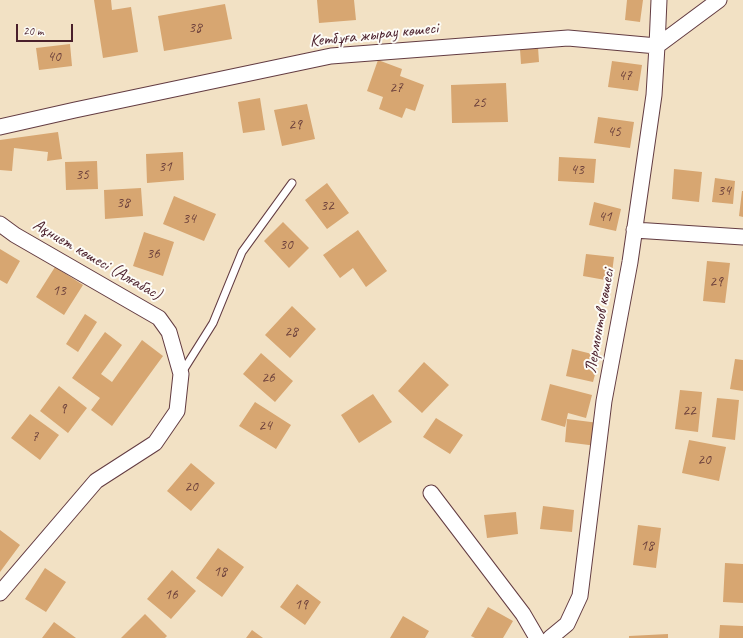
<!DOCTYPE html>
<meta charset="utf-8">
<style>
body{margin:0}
#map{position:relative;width:743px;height:638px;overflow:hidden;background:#f2e1c4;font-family:Caveat,sans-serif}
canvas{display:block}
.scale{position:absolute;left:16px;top:24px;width:57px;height:18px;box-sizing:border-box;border:2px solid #4a1f2b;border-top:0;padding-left:5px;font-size:12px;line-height:14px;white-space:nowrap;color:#4a1f2b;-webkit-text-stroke:3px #fdfcf7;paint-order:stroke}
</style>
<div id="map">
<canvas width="743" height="638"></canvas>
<div class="scale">20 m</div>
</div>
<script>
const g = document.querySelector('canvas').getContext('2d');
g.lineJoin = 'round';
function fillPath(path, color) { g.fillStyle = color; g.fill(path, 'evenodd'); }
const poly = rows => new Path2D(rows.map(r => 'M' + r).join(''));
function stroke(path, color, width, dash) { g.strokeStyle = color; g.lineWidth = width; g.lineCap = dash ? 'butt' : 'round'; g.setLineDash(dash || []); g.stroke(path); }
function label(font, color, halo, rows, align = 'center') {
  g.font = font + ' Caveat,sans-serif'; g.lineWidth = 4; g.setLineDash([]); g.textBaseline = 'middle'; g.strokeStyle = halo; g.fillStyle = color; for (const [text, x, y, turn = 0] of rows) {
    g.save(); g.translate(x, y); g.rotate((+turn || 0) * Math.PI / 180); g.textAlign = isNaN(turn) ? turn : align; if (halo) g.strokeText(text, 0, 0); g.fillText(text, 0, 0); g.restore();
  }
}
const building = poly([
 [94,0,111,0,112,10,131,7,138,52,103,58],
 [317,0,354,0,356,20,319,23],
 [627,0,643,0,640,22,625,20],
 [225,4,232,39,164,51,158,16],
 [70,44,72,66,39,70,36,48],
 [538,47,539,62,521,64,520,49],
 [378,60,402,69,400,76,424,85,415,111,406,108,402,118,379,109,383,97,367,91],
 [612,61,642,65,638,91,608,87],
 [506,83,508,122,452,123,451,85],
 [260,98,265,130,243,133,238,102],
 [307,104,315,139,282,146,274,110],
 [598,117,634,122,630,148,594,143],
 [58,132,62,159,47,161,48,152,14,148,12,171,0,170,0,140],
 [183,152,184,180,147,183,146,154],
 [559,157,596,159,594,183,558,181],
 [97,161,98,189,66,190,65,162],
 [674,169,702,172,699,202,672,199],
 [715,178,735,181,733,204,712,202],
 [327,183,349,213,327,229,305,200],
 [141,188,143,216,105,219,104,190],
 [742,191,743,191,743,217,739,216],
 [174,196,216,214,204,241,163,224],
 [594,202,621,209,616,231,589,225],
 [283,222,309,248,289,268,264,241],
 [358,230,387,271,366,287,353,268,340,278,323,255],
 [144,232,174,242,163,276,133,266],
 [0,249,20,261,7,284,0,280],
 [586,254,614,257,611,281,583,276],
 [707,261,730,263,725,303,703,301],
 [55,267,83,285,64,315,36,297],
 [292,306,316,329,290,358,265,335],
 [85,314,97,322,78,352,66,344],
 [105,332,122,345,101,374,112,382,142,340,163,356,112,426,91,410,100,398,72,378],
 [572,349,600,356,593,382,566,376],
 [261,353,293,381,275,402,243,374],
 [735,359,743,360,743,391,730,389],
 [424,362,449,385,422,413,398,391],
 [550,384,592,395,586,418,568,413,565,427,541,420],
 [59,386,87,408,68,433,40,411],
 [680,390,702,392,698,432,675,429],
 [373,394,392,422,359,443,341,415],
 [717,398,739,400,735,440,712,437],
 [255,402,291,425,276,449,239,426],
 [30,414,59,435,40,460,11,438],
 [436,418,463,435,450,454,423,437],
 [567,419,599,423,597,446,565,442],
 [689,440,726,447,719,481,682,473],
 [191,463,215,483,191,511,167,491],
 [543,506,574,510,572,532,540,529],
 [516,512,518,534,487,538,484,515],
 [638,525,661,528,656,568,633,565],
 [0,530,20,545,0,572],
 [218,548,244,567,222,597,196,578],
 [725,563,743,564,743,603,723,602],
 [45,568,66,582,46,612,25,599],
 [172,570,196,591,171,619,147,599],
 [297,584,321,602,305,625,280,607],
 [488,607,513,621,503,638,475,638,471,636],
 [145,614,167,636,165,638,121,638],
 [403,616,429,631,425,638,390,638],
 [54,622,76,638,42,638],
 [720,625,743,626,743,638,719,638],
 [252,630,263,638,246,638],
 [668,634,668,638,629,638,629,636]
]);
const lane = poly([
 [181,374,213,323,242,252,292,183]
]);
const street = poly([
 [0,127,75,110,331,56,568,38,657,46,719,0],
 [0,224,15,235,159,318,169,332,181,374,177,411,155,443,96,481,0,593],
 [634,230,743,237],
 [431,493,523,614,537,638],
 [550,638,567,624,580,596,604,401,630,262,654,95,657,46,659,0]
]);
const numberNames = [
 ["38",195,28],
 ["40",54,57],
 ["47",625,76],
 ["27",396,88],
 ["25",479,103],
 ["29",295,125],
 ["45",614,132],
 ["31",165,167],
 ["43",577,170],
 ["35",82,175],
 ["34",724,191],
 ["38",123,203],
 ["32",327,206],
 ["41",605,217],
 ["34",189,219],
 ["30",286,245],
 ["36",153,254],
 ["29",716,282],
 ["13",59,291],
 ["28",291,332],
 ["26",268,378],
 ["9",63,409],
 ["22",689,411],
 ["24",265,426],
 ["7",35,437],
 ["20",704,460],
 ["20",191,487],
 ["18",647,546],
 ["18",220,572],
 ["16",171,595],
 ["19",301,605]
];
const streetNames = [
 ["Кетбұға жырау көшесі",374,35,-6],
 ["Ақниет көшесі (Алғабас)",97,260,30],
 ["Лермонтов көшесі",600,321,-80]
];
fillPath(building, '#d7a671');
stroke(lane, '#633c42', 9);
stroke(street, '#633c42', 17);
stroke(lane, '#fff', 7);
stroke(street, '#fff', 15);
label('15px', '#6d413c', null, numberNames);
label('17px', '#4a1f2b', '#fdfcf7', streetNames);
</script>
